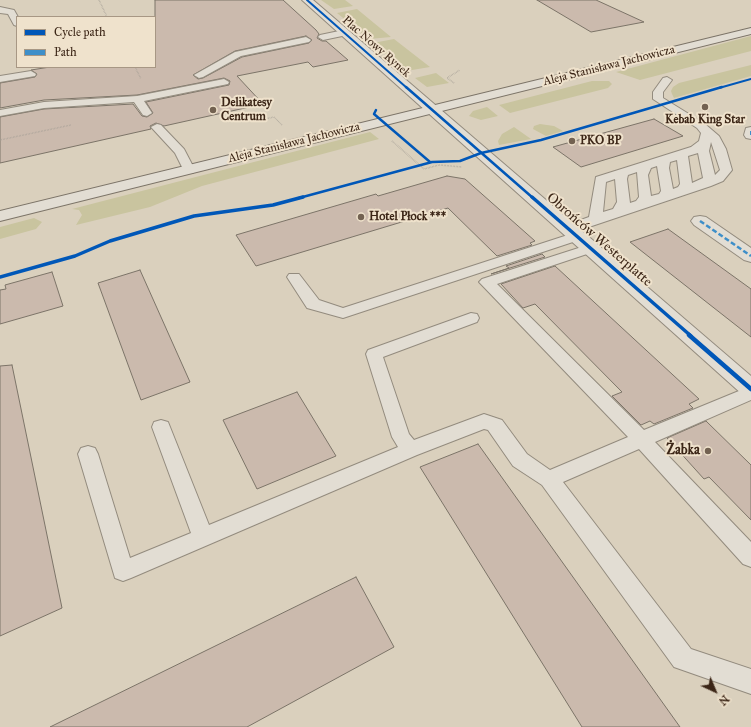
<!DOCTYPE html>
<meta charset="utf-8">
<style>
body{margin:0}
#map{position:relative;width:751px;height:727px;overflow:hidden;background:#dad0bd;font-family:"IM FELL Great Primer",serif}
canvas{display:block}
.legend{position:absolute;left:16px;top:16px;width:140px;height:52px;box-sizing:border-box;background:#efe2cc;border:1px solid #a79784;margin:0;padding:5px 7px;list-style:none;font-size:12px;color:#3c2617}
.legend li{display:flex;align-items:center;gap:8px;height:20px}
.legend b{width:20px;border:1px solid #a79784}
.north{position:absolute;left:695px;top:671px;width:40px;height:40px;-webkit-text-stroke:3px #efe2cc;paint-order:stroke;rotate:136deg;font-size:11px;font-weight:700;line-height:16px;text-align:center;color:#3c2617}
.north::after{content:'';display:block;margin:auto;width:14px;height:18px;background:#3c2617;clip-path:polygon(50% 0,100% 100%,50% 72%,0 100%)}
</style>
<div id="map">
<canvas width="751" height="727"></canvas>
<ul class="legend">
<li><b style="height:5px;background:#0057b8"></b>Cycle path</li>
<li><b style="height:5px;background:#3e8fc9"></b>Path</li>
</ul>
<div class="north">N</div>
</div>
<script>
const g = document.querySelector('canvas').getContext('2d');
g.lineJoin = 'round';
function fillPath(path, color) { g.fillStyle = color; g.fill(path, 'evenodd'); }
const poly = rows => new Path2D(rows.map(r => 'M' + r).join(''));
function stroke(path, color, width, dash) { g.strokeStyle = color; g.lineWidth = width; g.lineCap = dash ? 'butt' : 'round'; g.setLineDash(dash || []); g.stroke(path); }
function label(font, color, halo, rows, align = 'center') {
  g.font = font + ' "IM FELL Great Primer",serif'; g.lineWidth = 4; g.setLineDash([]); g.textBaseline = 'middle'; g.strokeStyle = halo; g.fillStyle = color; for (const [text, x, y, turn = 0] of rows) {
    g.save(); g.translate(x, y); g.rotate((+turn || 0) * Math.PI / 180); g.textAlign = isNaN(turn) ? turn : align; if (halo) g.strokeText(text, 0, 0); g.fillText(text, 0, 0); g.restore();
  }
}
const green = poly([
 [321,0,345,0,353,6,334,9],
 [357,9,391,37,369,39,337,13],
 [751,36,751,51,640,80,616,72],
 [394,39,430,67,406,71,373,43],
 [751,65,751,76,674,98,672,94,671,91,673,87,679,83],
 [436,73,449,83,427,87,415,78],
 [592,81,609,81,612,84,608,88,510,113,499,105],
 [487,107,498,116,481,120,469,116,473,111],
 [540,124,554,126,563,131,546,136,533,129,534,126],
 [514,127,531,139,499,145,498,141,502,134],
 [370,132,379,139,202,186,150,207,76,225,82,215,79,210,72,209],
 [34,218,42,222,36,229,0,239,0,227]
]);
const building = poly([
 [155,0,283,0,316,30,319,34,317,38,322,41,326,41,348,60,313,67,308,62,237,76,263,104,164,126,156,123,150,126,151,129,0,163,0,117,44,109,133,104,142,116,147,117,153,113,146,102,229,85,230,81,224,78,137,95,44,100,0,108,0,83,35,77,37,74,31,70,50,67,155,67,155,0],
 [306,36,312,40,309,43,242,57,203,78,198,79,193,75,235,51,306,36],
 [537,0,596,0,644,22,591,32,537,0],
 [654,119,683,136,581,167,553,147,654,119],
 [447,176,465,179,535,241,530,243,532,245,497,256,448,208,256,266,236,235,376,194,378,196,447,176],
 [668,229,751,289,751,337,630,242,668,229],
 [542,254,545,257,491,274,509,268,506,266,542,254],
 [555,266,699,399,689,404,693,408,654,424,650,421,641,425,612,396,622,392,535,304,523,308,501,284,555,266],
 [140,270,190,382,141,400,98,283,140,270],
 [52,272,63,306,0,324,0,290,6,289,5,285,52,272],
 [12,365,62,608,0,636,0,366,12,365],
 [297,392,336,456,257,489,223,420,297,392],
 [706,421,751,465,751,520,709,477,704,479,667,438,706,421],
 [478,444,680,727,582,727,420,467,478,444],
 [356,577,394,647,247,727,50,727,356,577]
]);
const path = poly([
 [99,0,107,17],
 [135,67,141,79],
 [454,83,447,78,460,70],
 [261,120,274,117,282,125],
 [0,140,71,125],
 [392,141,424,169,439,165,462,167]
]);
const service = poly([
 [0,7,14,10,18,17,17,26,14,25,8,14,0,13,0,7],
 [344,30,347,31,347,35,323,40,318,37,320,35,344,30],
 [306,37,311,40,309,42,241,56,203,77,199,78,194,75,235,52,306,37],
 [31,71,36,74,35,76,0,82,0,76,31,71],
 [667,77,672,80,663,92,663,98,705,124,719,136,726,149,732,170,723,181,711,186,574,232,564,232,562,229,564,226,589,217,596,177,691,147,699,141,701,133,697,128,653,99,653,92,663,78,667,77],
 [711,142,720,170,715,175,709,151,711,142],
 [698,153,703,178,692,183,688,156,698,153],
 [677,160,680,184,678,187,673,189,669,168,670,162,677,160],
 [657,166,661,191,659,194,651,196,648,175,651,168,657,166],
 [637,172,639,197,636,201,630,203,627,179,628,175,637,172],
 [615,179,617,202,613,209,603,212,606,182,615,179],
 [224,79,229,82,228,84,144,101,152,113,147,116,143,115,134,102,44,108,0,116,0,110,44,102,137,96,224,79],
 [157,124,161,125,184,149,195,170,193,173,185,173,175,153,151,127,157,124],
 [577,232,582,233,584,236,582,239,343,318,307,308,287,277,289,274,299,274,319,300,343,308,577,232],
 [591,244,596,245,598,248,596,251,497,284,644,430,751,386,751,400,655,442,751,542,751,567,743,564,639,449,563,482,691,649,751,669,751,694,674,667,542,485,513,466,488,430,484,429,417,455,131,578,123,581,115,578,78,454,81,448,88,446,95,448,98,454,130,558,191,533,152,427,154,422,161,420,168,422,170,427,209,525,398,447,392,437,366,354,368,350,471,313,477,314,479,318,477,322,383,357,409,434,414,440,484,414,502,420,527,454,550,470,628,437,479,282,482,279,591,244]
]);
const minor = poly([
 [302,0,313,0,751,376,751,397,743,395,302,0],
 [751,127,751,139,746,138,744,135,746,128,751,127],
 [700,216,706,217,751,248,751,262,744,260,694,225,691,221,694,217,700,216]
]);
const secondary = poly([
 [751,28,751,34,0,221,0,211,751,28]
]);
const quietFar1 = poly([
 [751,131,751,135]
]);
const quiet = poly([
 [700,221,751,256]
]);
const cyclewayFar3 = poly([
 [307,0,407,88],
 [719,88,751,79]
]);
const cyclewayFar2 = poly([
 [406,87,533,198],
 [376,110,374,114,430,162],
 [299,198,432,162,460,161,481,153,541,140,722,87]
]);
const cyclewayFar1 = poly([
 [532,197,691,336],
 [0,277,75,256,110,241,194,216,273,205,303,197]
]);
const cycleway = poly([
 [689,335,751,389]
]);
const markers = [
 [705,107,4,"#736251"],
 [213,110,4,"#736251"],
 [572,141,4,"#736251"],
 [361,217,4,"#736251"],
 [708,451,4,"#736251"]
];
const farStreetnames = [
 ["Plac Nowy Rynek",376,47,41],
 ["Aleja Stanisława Jachowicza",609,66,-14],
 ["Aleja Stanisława Jachowicza",294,143,-14]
];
const farPoinames = [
 ["Delikatesy",221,103],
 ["Centrum",221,117],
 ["Kebab King Star",705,120,"center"],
 ["PKO BP",580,141],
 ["Hotel Płock ***",369,217]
];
const streetNames = [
 ["Obrońców Westerplatte",599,240,41]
];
const poiNames = [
 ["Żabka",700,451]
];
fillPath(green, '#c9c49f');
fillPath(building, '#cbbaad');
stroke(building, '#7c7468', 1);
stroke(service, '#938b7e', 2);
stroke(minor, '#938b7e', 2);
stroke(secondary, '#7c7468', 2);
stroke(path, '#a59f96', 1.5, [0.5, 1]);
fillPath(service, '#e2ddd3');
fillPath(minor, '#e2ddd3');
fillPath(secondary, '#e2ddd3');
stroke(quietFar1, '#3e8fc9', 2, [4, 2]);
stroke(quiet, '#3e8fc9', 2.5, [5, 2.5]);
stroke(cyclewayFar3, '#0057b8', 2);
stroke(cyclewayFar2, '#0057b8', 2.5);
stroke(cyclewayFar1, '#0057b8', 3.5);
stroke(cycleway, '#0057b8', 4.5);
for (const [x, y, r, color] of markers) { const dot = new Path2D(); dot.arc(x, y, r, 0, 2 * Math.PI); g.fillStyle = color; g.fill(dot); stroke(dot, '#efe2cc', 1.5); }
label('12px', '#3c2617', '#efe2cc', farStreetnames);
label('bold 12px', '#3c2617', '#efe2cc', farPoinames, 'left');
label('14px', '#3c2617', '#efe2cc', streetNames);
label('bold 14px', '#3c2617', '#efe2cc', poiNames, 'right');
</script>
